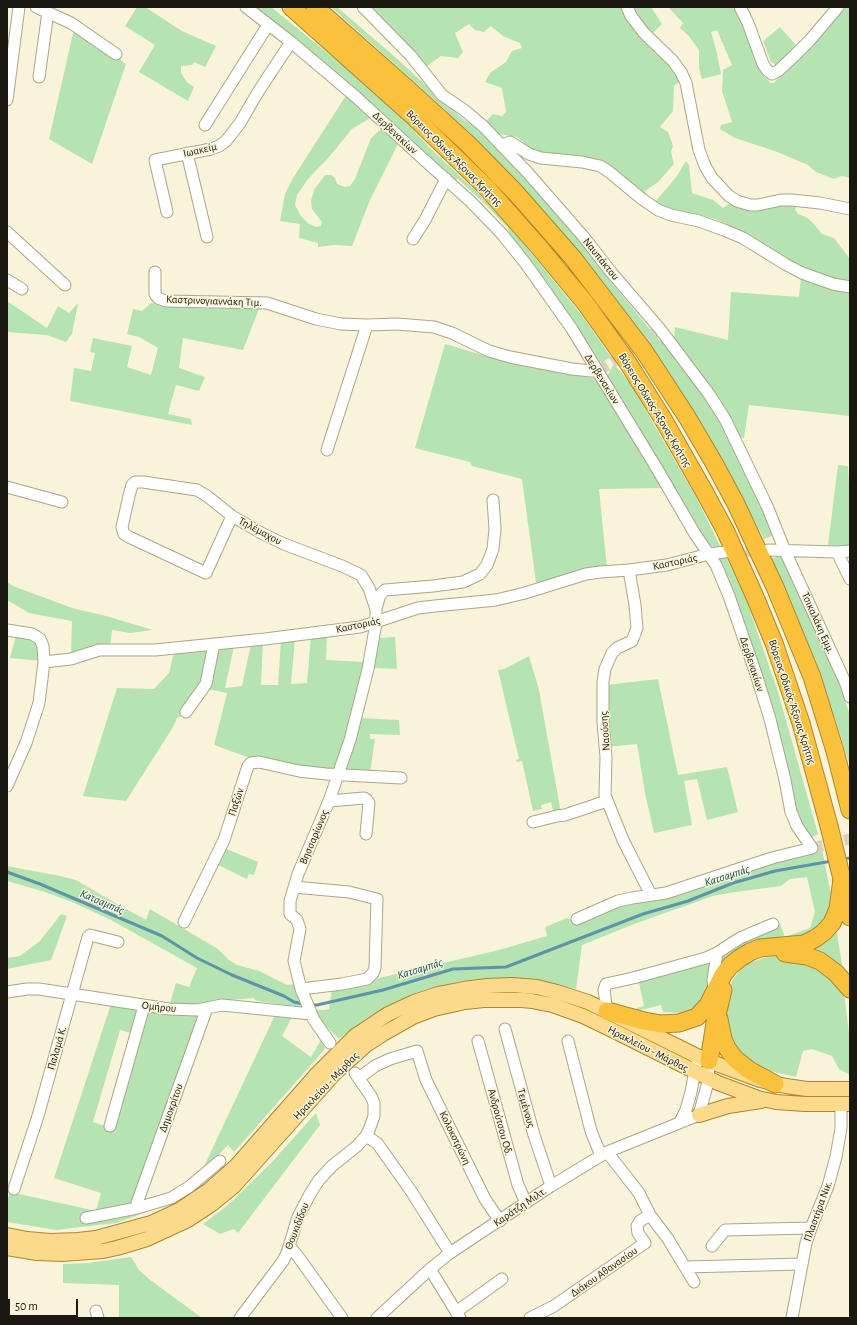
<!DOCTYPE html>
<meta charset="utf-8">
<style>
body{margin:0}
#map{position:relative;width:857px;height:1325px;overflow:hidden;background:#f9f4d9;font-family:"Alegreya Sans",sans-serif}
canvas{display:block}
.frame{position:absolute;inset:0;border:8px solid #1b190f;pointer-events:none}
.scale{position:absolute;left:8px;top:1299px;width:70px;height:18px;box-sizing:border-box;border:2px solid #1b190f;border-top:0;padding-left:5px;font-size:12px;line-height:14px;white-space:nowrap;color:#1b190f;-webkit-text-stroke:3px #f9f4d9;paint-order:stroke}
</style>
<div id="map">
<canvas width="857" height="1325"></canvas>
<div class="frame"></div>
<div class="scale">50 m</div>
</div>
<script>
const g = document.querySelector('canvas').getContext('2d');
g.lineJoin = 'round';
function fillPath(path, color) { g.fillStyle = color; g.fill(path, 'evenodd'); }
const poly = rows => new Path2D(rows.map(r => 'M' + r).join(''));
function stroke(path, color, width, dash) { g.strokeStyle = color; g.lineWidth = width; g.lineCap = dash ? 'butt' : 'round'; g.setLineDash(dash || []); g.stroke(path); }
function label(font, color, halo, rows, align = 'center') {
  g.font = font + ' "Alegreya Sans",sans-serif'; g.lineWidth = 3; g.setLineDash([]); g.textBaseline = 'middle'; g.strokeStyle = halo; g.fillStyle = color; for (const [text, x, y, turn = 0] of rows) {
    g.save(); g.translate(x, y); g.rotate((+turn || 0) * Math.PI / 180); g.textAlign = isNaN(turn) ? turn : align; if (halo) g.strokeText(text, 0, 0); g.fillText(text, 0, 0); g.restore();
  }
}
const green = poly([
 [137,7,145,7,182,31,216,46,205,67,194,62,192,65,181,66,181,72,184,78,188,83,194,87,188,101,139,72,155,45,125,26],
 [253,7,271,7,383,98,431,149,478,193,511,228,583,317,611,357,601,363,570,317,510,238,508,228,485,204,458,179,455,181,385,116,338,74],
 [331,7,337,7,395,57,464,120,475,127,497,149,530,179,577,236,609,280,659,340,663,341,711,404,732,440,775,535,764,539,721,458,661,361,599,277,563,234,474,137,428,94],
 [368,7,651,7,662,24,646,40,673,66,677,73,679,82,674,86,673,111,660,127,668,132,673,146,671,152,674,164,658,182,645,191,647,198,655,202,677,176,686,161,689,165,692,193,713,200,723,208,730,203,749,209,764,210,776,207,797,204,795,210,798,214,806,217,813,223,822,234,834,238,850,259,850,285,815,275,800,269,773,250,737,229,715,219,701,215,675,213,662,209,645,198,626,183,617,173,606,166,586,159,553,157,538,154,525,148,524,143,517,137,499,134,486,121,493,114,502,116,506,112,502,88,485,82,490,73,506,62,512,51,522,48,520,43,503,36,491,26,484,32,475,30,469,24,455,33,463,52,458,58,441,56,427,66,404,41],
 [668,7,732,7,740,17,757,64,764,76,771,83,774,83,781,75,821,37,826,28,843,7,850,7,850,178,842,176,834,179,816,172,808,165,775,151,735,138,720,129,721,125,732,122,722,91,723,70,732,65,717,30,711,32,716,49,721,74,702,79,699,69,699,50,689,36,680,28,683,23],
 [780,27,797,46,776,65,771,62,763,41],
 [74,29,126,64,92,164,49,139],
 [347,94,372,117,352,129,329,157,308,179,297,195,295,205,301,216,308,223,316,227,321,226,322,222,312,209,311,201,314,190,325,175,331,175,335,178,337,184,345,187,350,186,355,179,371,138,382,128,399,142,370,200,352,246,334,245,318,247,318,243,299,238,300,224,280,221,285,194,293,178],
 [801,277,835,289,850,293,850,416,749,405,744,438,740,437,721,400,674,339,675,327,728,340,731,292,799,297],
 [7,301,47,328,58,306,69,313,78,303,72,334,66,342,47,335,7,332],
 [151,303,187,308,259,309,243,350,183,338,179,368,205,377,199,391,176,385,168,414,191,419,192,425,70,401,74,368,91,371,95,353,90,352,93,338,132,346,127,367,151,375,158,348,139,337,127,334,133,309,142,311],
 [445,344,496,359,546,370,597,379,664,488,599,489,607,568,536,583,522,479,472,466,470,462,415,448],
 [614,364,630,383,696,497,720,546,714,547,702,541,641,431,607,376],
 [838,465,848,466,850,503,850,545,828,546],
 [725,555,747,602,778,692,818,834,811,838,802,825,791,797,721,571,718,557],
 [784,556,841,688,850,716,850,766,836,721,771,558],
 [7,582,13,586,72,608,106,616,153,630,130,633,112,630,110,646,71,655,72,621,29,613,7,600],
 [327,635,326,660,366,662,337,767,332,771,253,759,214,745,227,693,208,689,217,648,234,646,225,688,242,686,251,644,263,642,261,685,278,685,281,640,295,638,291,684,307,683,311,636],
 [16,636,31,639,36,641,39,646,40,661,10,658],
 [395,637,397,669,372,668,378,638],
 [210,649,204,682,182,716,177,718,173,727,126,801,83,796,117,688,154,689,169,673,174,652],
 [529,656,539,690,561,813,554,814,551,802,541,805,542,809,533,811,522,761,517,762,516,760,519,759,498,670,504,669],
 [658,679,678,775,727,767,738,812,707,820,697,779,684,781,692,825,654,833,645,793,637,744,607,747,606,685],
 [360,718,399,720,400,735,370,734,370,739,375,739,370,772,344,770],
 [224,848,258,862,254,875,249,874,247,879,216,864],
 [822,849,831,895,831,906,830,913,817,930,718,970,720,956,755,934,780,924,785,937,810,928,815,912,807,877,790,879,781,886,735,892,713,896,634,924,582,945,576,989,522,978,490,978,460,981,424,990,393,1003,365,1019,339,1039,320,1020,316,1010,325,1010,329,1009,332,989,499,950,547,936,545,927,567,918,574,921,606,907,778,859],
 [7,866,60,876,76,880,117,904,146,920,150,909,218,949,229,960,237,965,259,971,287,985,295,984,301,1007,257,1001,253,998,218,1001,194,1005,170,1003,176,983,189,987,197,968,111,920,72,902,42,891,7,881],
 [61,914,67,916,51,960,7,969,7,958,20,956,40,941],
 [836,925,838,940,843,970,811,952,813,945],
 [777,956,788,957,821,968,844,993,850,1041,850,1075,839,1069,832,1056,812,1049,803,1051,796,1077,765,1070,750,1064,736,1050,725,1019,727,999,732,981,740,970,749,963,764,958],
 [713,959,706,990,702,1000,691,1011,684,1013,663,1012,661,1005,637,1011,637,1008,644,1006,638,978],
 [111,1004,138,1008,131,1033,120,1030,93,1122,111,1128,147,1010,202,1013,134,1200,130,1205,140,1212,141,1214,116,1223,56,1230,7,1222,7,1201,10,1192,96,1211,101,1193,54,1178],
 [276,1013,293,1015,282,1036,311,1057,321,1040,325,1049,234,1152,228,1145,201,1173],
 [316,1113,320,1125,238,1233,234,1229,220,1234,203,1224,228,1205,271,1163],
 [131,1257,139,1270,149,1279,202,1318,119,1318,119,1285,63,1283,63,1264,88,1263]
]);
const stream = poly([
 [843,859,850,858],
 [7,872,40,884,162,936,197,958,232,975,284,996,294,1002,304,1004],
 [310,1005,317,1005,383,990,453,969,506,967,643,914,688,901,733,883,775,871,832,861]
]);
const minorTunnel = poly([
 [598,371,611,363,660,329],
 [729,551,764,551],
 [812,848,850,839]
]);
const minor = poly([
 [36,7,71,23,116,54],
 [246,7,291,42,356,97,421,157,470,201,502,234,526,264,572,329,656,467,695,534,716,565,729,596,756,674,770,719,785,780,791,812,797,826,812,848,772,858,666,893,632,898,618,901,577,919],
 [363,7,411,56,442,95,464,110,483,126,528,173,583,236,611,272,660,329,709,394,725,419,767,506,785,551,846,684,850,697],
 [627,7,631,16,644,33,673,61,681,72,686,83,699,150,705,166,712,178,729,196,737,201,750,205,758,205,781,200,792,200,820,203,850,209],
 [740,7,748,23,763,64,767,70,772,74,778,71,794,56,810,40,838,7],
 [39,77,48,12],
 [7,100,19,7],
 [205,125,268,25],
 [502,145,510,142,529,154,541,158,582,162,600,166,608,171,642,199,658,210,671,215,699,221,724,230,743,238,785,264,802,273,833,284,850,287],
 [187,153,207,237],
 [167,212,155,160,211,149,219,146,226,141,240,123,258,92,291,42],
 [7,232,65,285],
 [413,239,425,220,446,179],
 [155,272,155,294,158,298,166,301,267,303,316,319,341,324,367,325,397,324,434,327,452,333,489,351,510,357,572,369,591,371,598,371],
 [7,280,22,289],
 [327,450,367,325],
 [7,487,62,502],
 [232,516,206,573,129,537,124,534,123,531,122,527,129,496,132,485,135,482,143,482,197,490,207,496,232,516,263,534,284,544,342,566,361,575,369,588,376,609,376,623,368,669,350,740,329,801,298,874,290,901,290,914,297,920,300,929,294,961,301,989,314,1020,330,1043],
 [768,550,837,552,850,551],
 [837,552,850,579],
 [629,570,635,605,637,628,634,636,632,641,617,648,612,653,605,669,603,682,603,723,606,757,605,795,623,840,651,895],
 [376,608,380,595,385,590,433,586,463,582,480,574,487,565,493,549,495,529,493,500],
 [7,630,32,634,40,639,43,646,44,662,71,659,99,650,155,650,265,639,360,627,418,608,435,606,496,600,525,593,586,574,600,572,629,570,667,565,709,554,725,552],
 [186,712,206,684,214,644],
 [7,786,26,743,39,703,44,662],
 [329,801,364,798,367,800,369,803,366,834],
 [533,822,557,816,565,815,607,801],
 [294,887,349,892,377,899,375,968,373,973,367,979,342,984,301,989],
 [184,922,224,840,246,772,248,766,251,763,259,762,299,771,326,774,401,778],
 [714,987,713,980,717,953],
 [7,992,27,989,39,989,169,1009,197,1010,222,1005,311,1014],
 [607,1011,604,990,606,984,633,978,706,958,717,953,740,938,773,924],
 [505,1029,534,1135,551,1186],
 [478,1041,518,1185,526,1203],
 [568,1041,591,1131,597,1146,601,1155],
 [359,1078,375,1066,390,1059,417,1051,426,1080,485,1199,500,1221],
 [680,1122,686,1110,691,1092,696,1065],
 [110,1126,144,1006],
 [366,1136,377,1143,411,1191,450,1253],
 [607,1152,639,1193,650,1215,668,1239,694,1282],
 [14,1189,38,1116,88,937,90,935,118,942],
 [137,1208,137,1203,207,1008],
 [86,1218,137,1208,171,1198,189,1187,220,1161],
 [289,1246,297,1255,342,1318],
 [712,1246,725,1230,811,1228],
 [686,1267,802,1264],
 [430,1269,460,1318],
 [96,1311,98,1318],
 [456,1312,502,1279],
 [240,1318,283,1261,287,1253,298,1217,310,1194,319,1180,332,1166,357,1146,366,1136,369,1130,374,1116,374,1103,371,1096,355,1073],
 [377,1318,430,1269,450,1253,551,1186,607,1152,699,1115,708,1082,709,1061],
 [530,1318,554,1306,645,1243,638,1233,637,1226,640,1221,650,1215],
 [792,1318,806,1243,811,1228,828,1186,836,1157,841,1128,841,1105]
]);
const major = poly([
 [699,1115,728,1106,761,1101],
 [7,1235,27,1239,50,1241,78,1240,96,1238,151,1223,179,1210,209,1190,236,1166,316,1075,355,1036,388,1014,414,1002,438,994,463,989,487,986,512,985,537,987,557,992,588,1002,697,1056,722,1066,760,1080,786,1086,807,1089,850,1089],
 [7,1248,37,1253,62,1254,103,1251,117,1248,147,1239,188,1220,212,1204,234,1186,335,1073,366,1045,383,1034,413,1017,434,1009,465,1002,484,1000,522,1000,532,1001,552,1005,583,1016,608,1028,718,1083,758,1098,776,1102,805,1104,850,1104]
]);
const highway = poly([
 [291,7,414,117,486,187,539,247,586,304,628,363,663,419,705,493,725,530,755,597,774,643,801,723,829,826],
 [315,7,409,90,468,144,516,193,573,258,644,351,659,374,687,417,714,463,736,504,775,587,812,677,835,751,850,810],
 [844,891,850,917],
 [785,953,807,956,820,961,836,973,850,989],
 [607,1011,644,1021,661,1024,679,1023,697,1017,708,1005,723,975,730,966,740,958,750,952,760,948,804,944,816,938,824,932,832,923,838,909,842,879],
 [719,1019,723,1039,727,1048,735,1059,749,1070,775,1084],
 [709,1061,715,1023,723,990]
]);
const highwayBridge = poly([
 [829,826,842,879]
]);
const streetNames = [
 ["Δερβενακίων",395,133,43],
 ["Ιωακείμ",200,150,-13],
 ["Βόρειος Οδικός Άξονας Κρήτης",454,158,45],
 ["Ναυπάκτου",601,259,51],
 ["Καστρινογιαννάκη Τιμ.",214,301,2],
 ["Δερβενακίων",602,379,58],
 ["Βόρειος Οδικός Άξονας Κρήτης",655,410,59],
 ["Τηλέμαχου",260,531,28],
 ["Καστοριάς",675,562,-12],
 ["Τσικαλάκη Εμμ.",818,623,66],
 ["Καστοριάς",358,625,-12],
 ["Δερβενακίων",752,664,72],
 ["Βόρειος Οδικός Άξονας Κρήτης",792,702,72],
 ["Ναούσης",605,731,-94],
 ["Παξών",236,802,-72],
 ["Βησσαρίωνος",314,837,-67],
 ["Ομήρου",159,1007,6],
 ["Παλαμά Κ.",57,1048,-74],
 ["Ηρακλείου - Μάρθας",648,1049,27],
 ["Ηρακλείου - Μάρθας",326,1086,-46],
 ["Δημοκρίτου",171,1108,-70],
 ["Τεμένους",526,1108,74],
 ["Ανδρούτσου Οδ.",500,1122,75],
 ["Κολοκοτρώνη",455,1138,64],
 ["Καράτζη Μιλτ.",520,1207,-34],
 ["Πλαστήρα Νικ.",818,1211,-70],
 ["Θουκιδίδου",297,1226,-69],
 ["Διάκου Αθανασίου",604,1272,-35]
];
const waterNames = [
 ["Κατσαμπάς",727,876,-18],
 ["Κατσαμπάς",102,902,23],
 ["Κατσαμπάς",420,969,-17]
];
fillPath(green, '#b5e3b2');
stroke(stream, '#5e94a8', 3);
stroke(minorTunnel, '#d8d3bb', 11, [11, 5.5]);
stroke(minor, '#aaa58b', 13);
stroke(major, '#ac862d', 16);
stroke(highway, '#ac862d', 19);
stroke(minor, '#fff', 11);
stroke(major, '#fcda8b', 14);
stroke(highway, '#fac13d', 17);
stroke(highwayBridge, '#ac862d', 19, []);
stroke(highwayBridge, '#fac13d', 17);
label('11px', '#1b190f', '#f9f4d9', streetNames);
label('italic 12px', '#0a4d64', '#f9f4d9', waterNames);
</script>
